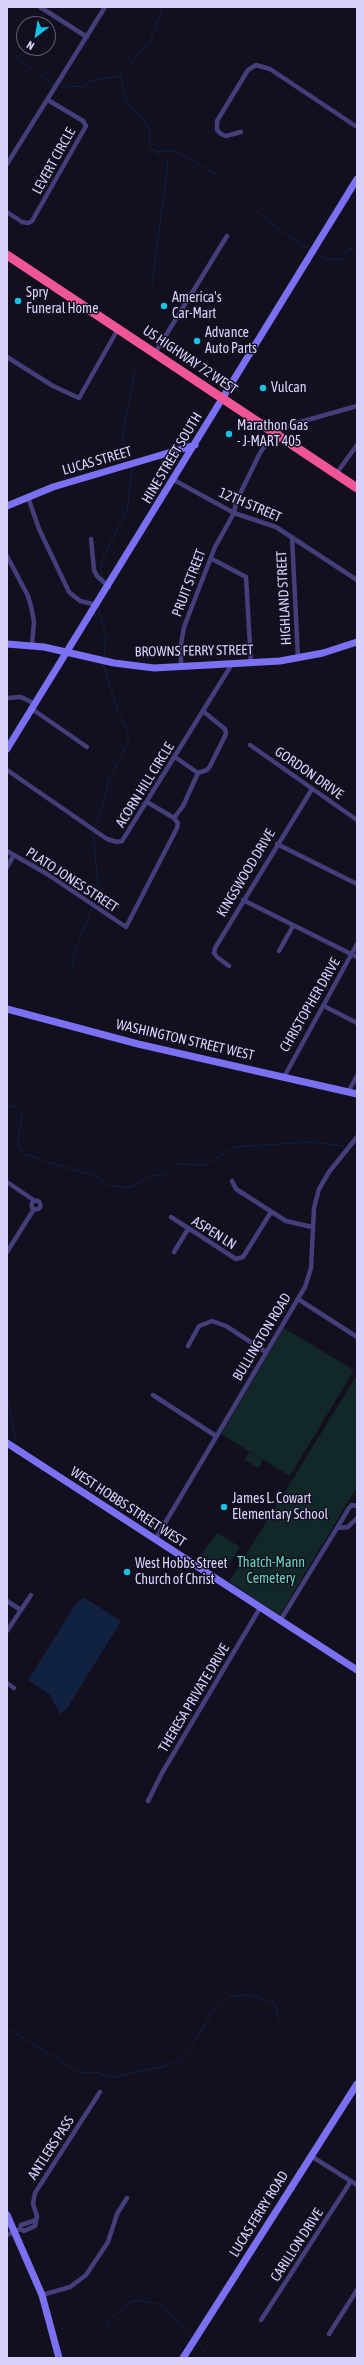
<!DOCTYPE html>
<style>
body{margin:0}
#map{position:relative;width:364px;height:2365px;overflow:hidden;background:#120f1f;font-family:"Asap Condensed",sans-serif}
canvas{display:block}
.frame{position:absolute;inset:0;border:8px solid #d8d1fb;pointer-events:none}
.north{position:absolute;left:16px;top:16px;width:40px;height:40px;box-sizing:border-box;background:#120f1f;border:1px solid #615d77;border-radius:50%;rotate:211deg;font-size:11px;font-weight:700;line-height:16px;text-align:center;color:#d8d1fb}
.north::after{content:'';display:block;margin:auto;width:14px;height:18px;background:#14c2e4;clip-path:polygon(50% 0,100% 100%,50% 72%,0 100%)}
</style>
<div id="map">
<canvas width="364" height="2365"></canvas>
<div class="frame"></div>
<div class="north">N</div>
</div>
<script>
const g = document.querySelector('canvas').getContext('2d');
g.lineJoin = 'round';
function fillPath(path, color) { g.fillStyle = color; g.fill(path, 'evenodd'); }
const poly = rows => new Path2D(rows.map(r => 'M' + r).join(''));
function stroke(path, color, width, dash) { g.strokeStyle = color; g.lineWidth = width; g.lineCap = dash ? 'butt' : 'round'; g.setLineDash(dash || []); g.stroke(path); }
function label(font, color, halo, rows, align = 'center') {
  g.font = font + ' "Asap Condensed",sans-serif'; g.lineWidth = 3; g.setLineDash([]); g.textBaseline = 'middle'; g.strokeStyle = halo; g.fillStyle = color; for (const [text, x, y, turn = 0] of rows) {
    g.save(); g.translate(x, y); g.rotate((+turn || 0) * Math.PI / 180); g.textAlign = isNaN(turn) ? turn : align; if (halo) g.strokeText(text, 0, 0); g.fillText(text, 0, 0); g.restore();
  }
}
const green = poly([
 [284,1328,354,1370,290,1476,221,1434],
 [357,1375,357,1487,280,1615,229,1582],
 [249,1452,263,1460,258,1468,245,1460],
 [217,1533,240,1547,225,1571,201,1555]
]);
const water = poly([
 [85,1598,121,1621,66,1710,60,1714,50,1695,28,1680,77,1602]
]);
const stream = poly([
 [7,51,54,85],
 [120,76,127,103,144,120,150,131,150,147,168,162,152,285],
 [61,87,86,86,89,81,120,76,151,39,163,7],
 [151,149,159,152,169,150,177,152,217,175,270,223,310,250],
 [315,254,325,259,344,259,347,249,357,248],
 [131,459,125,449,122,438,135,370],
 [106,581,102,578,101,569,103,558,127,511,132,468],
 [99,611,106,635,104,656],
 [94,828,102,808,109,780,128,742,128,731,118,711,103,664],
 [93,833,98,884,95,903],
 [75,968,72,962,74,954,92,908],
 [7,1106,14,1106,21,1112,22,1119,18,1137,19,1147,25,1154,83,1173,93,1174,110,1186,122,1187,132,1187,150,1176,166,1174,177,1164,206,1165,234,1147,310,1142,344,1146],
 [7,1397,16,1441],
 [7,2028,80,2073,95,2072,109,2077,116,2077,138,2071,163,2067,178,2061,196,2040,211,2014,230,1996,252,1995,274,2003,277,2009,278,2021],
 [107,2327,112,2318,130,2302,137,2300,157,2304,166,2309,190,2337],
 [199,2344,210,2358]
]);
const street = poly([
 [40,7,87,37],
 [241,132,226,136,221,134,217,130,217,121,248,70,256,65,270,69,357,127],
 [7,164,105,7],
 [7,212,22,222,28,223,32,221,86,126,83,121,48,100],
 [155,353,227,236],
 [7,357,53,386,79,398,118,329],
 [336,474,357,445],
 [174,480,234,513,276,527,357,580],
 [28,497,39,529,69,592,80,601,97,605],
 [292,537,298,658],
 [91,539,94,570,97,576,109,587],
 [7,556,28,596,31,606,34,622,32,645],
 [212,559,246,577,251,663],
 [181,667,181,644,184,627,215,547,234,513,236,502,260,453,274,433,293,424,357,406],
 [7,698,21,697,35,704],
 [32,709,87,747],
 [250,745,357,820],
 [175,757,198,773],
 [7,770,107,839,117,842,122,841,232,664],
 [174,818,183,806,198,773,207,770,210,766,226,734,225,729,204,712],
 [277,844,357,884],
 [7,851,47,874,126,927,177,828,178,823,174,818,147,802],
 [7,867,14,855],
 [243,900,357,957],
 [279,951,293,926],
 [229,966,217,957,214,953,215,948,312,789],
 [324,1006,357,1023],
 [284,1077,357,944],
 [348,1092,357,1076],
 [232,1181,236,1189,286,1221,312,1227],
 [7,1182,35,1201],
 '31.5 1205a4.5 4.5 0 1 1 9 0a4.5 4.5 0 1 1-9 0Z',
 [171,1217,236,1259,243,1257,271,1212],
 [7,1252,34,1209],
 [174,1252,188,1229],
 [298,1299,357,1337],
 [188,1346,199,1326,212,1321,226,1326,266,1352],
 [153,1395,216,1436],
 [357,1506,352,1505,349,1508,337,1528,348,1527,357,1518],
 [155,1540,305,1287,311,1268,314,1208,319,1189,329,1172,357,1137],
 [7,1601,21,1610],
 [280,1621,337,1528],
 [7,1631,31,1595],
 [7,1683,14,1688],
 [148,1801,162,1773,260,1608],
 [311,2156,357,2185],
 [20,2229,24,2231,35,2226,37,2216,33,2204,35,2193,100,2092],
 [7,2235,20,2229,21,2225,36,2220],
 [42,2295,70,2287,86,2275,108,2242,117,2214,127,2198],
 [261,2320,351,2181],
 [329,2334,357,2290]
]);
const secondary = poly([
 [7,506,53,487,195,445],
 [7,644,44,647,114,663,154,668,280,661,323,653,357,642],
 [7,749,357,179],
 [7,1009,138,1044,357,1094],
 [7,1443,357,1670],
 [7,2215,42,2295,59,2358],
 [183,2358,357,2084]
]);
const highway = poly([
 [7,255,357,488]
]);
const markers = [
 [18,301,4,"#14c2e4"],
 [164,306,4,"#14c2e4"],
 [197,341,4,"#14c2e4"],
 [263,388,4,"#14c2e4"],
 [229,434,4,"#14c2e4"],
 [224,1507,4,"#14c2e4"],
 [127,1572,4,"#14c2e4"]
];
const streetNames = [
 ["LEVERT CIRCLE",54,161,-61],
 ["US HIGHWAY 72 WEST",190,360,34],
 ["HINE STREET SOUTH",172,458,-59],
 ["LUCAS STREET",97,461,-16],
 ["12TH STREET",250,505,23],
 ["PRUIT STREET",189,583,-69],
 ["HIGHLAND STREET",284,598,-93],
 ["BROWNS FERRY STREET",194,651,-1],
 ["GORDON DRIVE",309,773,35],
 ["ACORN HILL CIRCLE",145,785,-58],
 ["KINGSWOOD DRIVE",246,873,-59],
 ["PLATO JONES STREET",72,880,33],
 ["CHRISTOPHER DRIVE",310,1005,-60],
 ["WASHINGTON STREET WEST",185,1040,13],
 ["ASPEN LN",214,1233,32],
 ["BULLINGTON ROAD",262,1337,-59],
 ["WEST HOBBS STREET WEST",128,1507,33],
 ["THERESA PRIVATE DRIVE",194,1698,-59],
 ["ANTLERS PASS",51,2148,-57],
 ["LUCAS FERRY ROAD",259,2214,-58],
 ["CARILLON DRIVE",297,2245,-57]
];
const poiNames = [
 ["Spry",26,293],
 ["Funeral Home",26,309],
 ["America's",172,298],
 ["Car-Mart",172,314],
 ["Advance",205,333],
 ["Auto Parts",205,349],
 ["Vulcan",271,388],
 ["Marathon Gas",237,426],
 ["- J-MART 405",237,442],
 ["James L. Cowart",232,1499],
 ["Elementary School",232,1515],
 ["West Hobbs Street",135,1564],
 ["Church of Christ",135,1580]
];
const parkNames = [
 ["Thatch-Mann",271,1563],
 ["Cemetery",271,1579]
];
fillPath(green, '#122828');
fillPath(water, '#112140');
stroke(stream, '#112140', 1);
stroke(street, '#443e7a', 4.5);
stroke(secondary, '#7b70f2', 7);
stroke(highway, '#f05697', 9);
for (const [x, y, r, color] of markers) { const dot = new Path2D(); dot.arc(x, y, r, 0, 2 * Math.PI); g.fillStyle = color; g.fill(dot); stroke(dot, '#120f1f', 1.5); }
label('14px', '#d8d1fb', '#120f1f', streetNames);
label('14px', '#d8d1fb', '#120f1f', poiNames, 'left');
label('14px', '#64d4bf', '#120f1f', parkNames);
</script>
